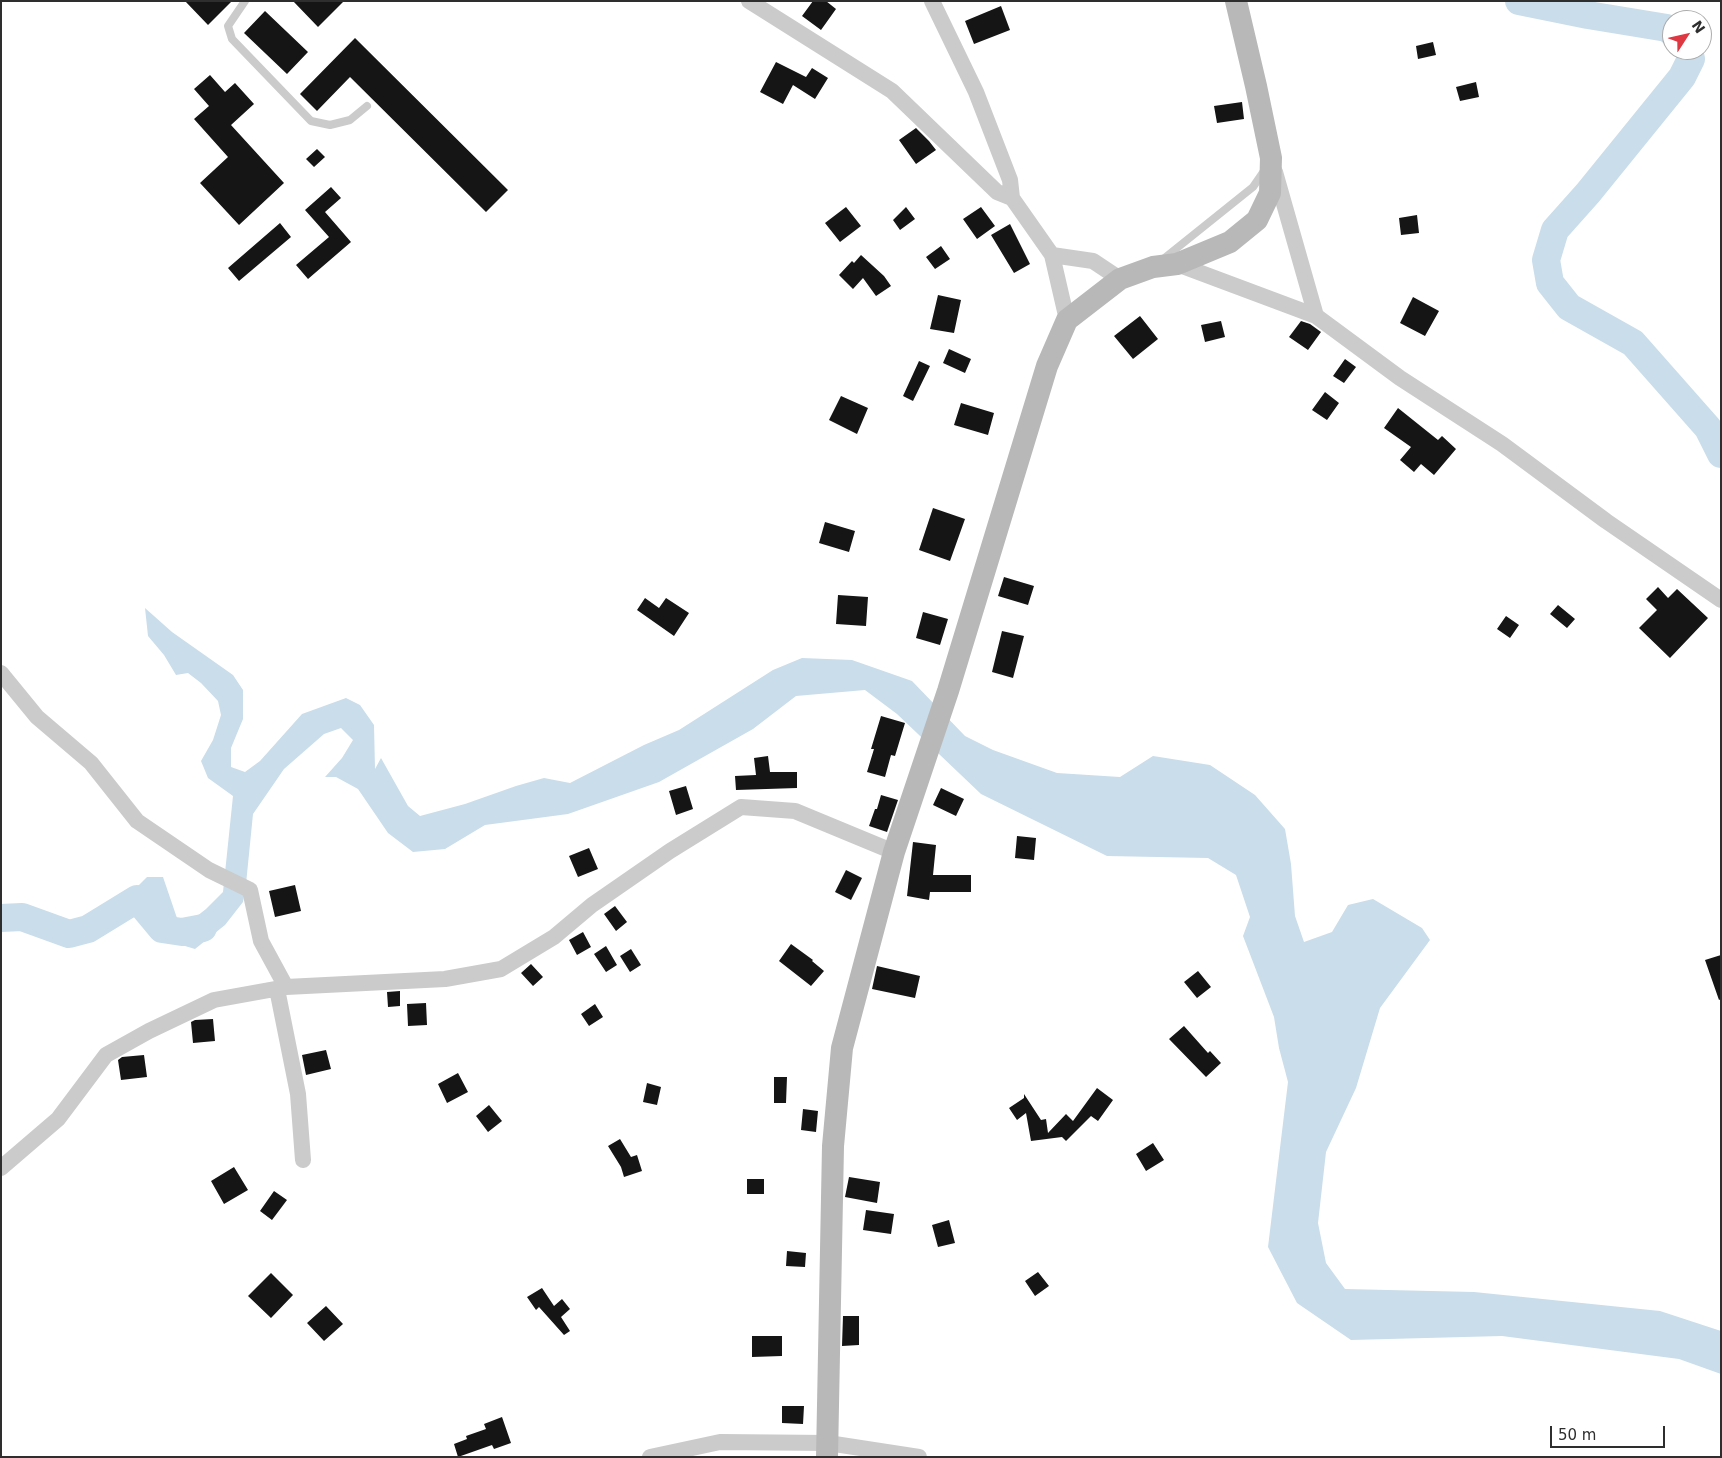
<!DOCTYPE html>
<style>
body{margin:0}
#map{position:relative;width:1722px;height:1458px;overflow:hidden;background:#fff;font-family:"DejaVu Sans",sans-serif}
canvas{display:block}
.frame{position:absolute;inset:0;border:2px solid #2e2e2e;pointer-events:none}
.north{position:absolute;left:1662px;top:10px;width:50px;height:50px;box-sizing:border-box;background:#fff;border:1px solid #ababab;border-radius:50%;rotate:55deg;font-size:14px;font-weight:700;line-height:20px;text-align:center;color:#2e2e2e}
.north::after{content:'';display:block;margin:auto;width:18px;height:22px;background:#de3843;clip-path:polygon(50% 0,100% 100%,50% 72%,0 100%)}
.scale{position:absolute;left:1550px;top:1426px;width:115px;height:22px;box-sizing:border-box;border:2px solid #2e2e2e;border-top:0;padding-left:6px;font-size:15px;line-height:18px;white-space:nowrap;color:#2e2e2e;-webkit-text-stroke:4px #fff;paint-order:stroke}
</style>
<div id="map">
<canvas width="1722" height="1458"></canvas>
<div class="frame"></div>
<div class="north">N</div>
<div class="scale">50 m</div>
</div>
<script>
const g = document.querySelector('canvas').getContext('2d');
g.lineJoin = 'round';
function fillPath(path, color) { g.fillStyle = color; g.fill(path, 'evenodd'); }
const poly = rows => new Path2D(rows.map(r => 'M' + r).join(''));
function stroke(path, color, width, dash) { g.strokeStyle = color; g.lineWidth = width; g.lineCap = dash ? 'butt' : 'round'; g.setLineDash(dash || []); g.stroke(path); }
const water = poly([
 [145,608,172,632,233,675,243,690,243,719,231,748,231,767,245,772,260,761,302,714,346,698,360,705,374,725,375,769,381,758,408,806,420,816,465,804,516,786,544,778,570,783,644,745,679,730,773,670,802,658,852,660,912,681,965,736,993,750,1057,773,1120,777,1153,756,1210,765,1255,795,1285,829,1291,864,1295,916,1304,942,1332,932,1348,905,1373,899,1422,928,1430,940,1380,1008,1356,1088,1326,1152,1318,1223,1326,1263,1345,1289,1474,1292,1660,1311,1721,1331,1721,1374,1679,1359,1502,1336,1351,1340,1297,1303,1268,1247,1288,1082,1279,1048,1274,1017,1243,936,1250,917,1236,875,1208,858,1107,856,981,794,897,714,865,690,796,696,753,729,659,782,568,814,485,825,445,849,413,852,388,833,358,789,336,777,325,777,342,758,353,740,341,728,324,734,284,769,253,814,246,884,243,902,225,925,195,949,175,943,155,911,137,912,128,918,128,896,147,877,163,877,178,921,192,920,206,909,223,892,233,796,208,778,201,761,213,740,221,715,218,701,201,683,188,673,176,675,164,655,148,636]
]);
const river = poly([
 [1519,1,1588,15,1667,28,1672,32],
 [1689,50,1691,59,1682,77,1588,193,1555,230,1546,260,1550,283,1569,307,1633,343,1708,428,1721,454],
 [1,918,22,917,69,934,88,929,137,899,162,929,182,932,203,928]
]);
const building = poly([
 [185,1,232,1,208,25],
 [293,1,344,1,318,27],
 [813,1,826,1,836,9,821,30,802,16],
 [1001,6,1010,30,974,44,965,21],
 [265,11,308,52,287,74,244,33],
 [355,38,508,190,486,212,350,77,317,111,300,94],
 [1433,42,1436,55,1418,59,1416,46],
 [776,62,806,77,812,68,828,78,815,99,793,85,783,104,760,92],
 [210,75,225,92,235,83,254,104,231,125,284,183,239,225,200,183,228,157,194,119,209,106,194,89],
 [1476,82,1479,97,1460,101,1456,87],
 [1242,102,1244,119,1217,123,1214,106],
 [916,128,929,141,936,150,916,164,899,140],
 [317,149,325,157,314,167,306,159],
 [331,187,341,198,325,212,351,242,308,279,296,265,329,237,305,210],
 [846,207,861,226,840,242,825,223],
 [906,207,915,219,900,230,893,220],
 [981,207,995,226,977,239,963,219],
 [1417,215,1419,233,1401,235,1399,218],
 [280,223,291,237,239,281,228,268],
 [1010,224,1030,264,1014,273,991,235],
 [941,246,950,259,935,269,926,257],
 [861,255,884,276,891,286,876,296,863,278,853,289,839,275,852,261,854,263],
 [938,295,961,300,954,333,930,329],
 [1413,297,1439,311,1425,336,1400,323],
 [1140,316,1158,339,1133,359,1114,336],
 [1221,321,1225,337,1205,342,1201,325],
 [1301,321,1310,324,1321,332,1308,350,1289,337],
 [949,349,971,359,965,373,943,363],
 [1345,359,1356,367,1344,383,1333,376],
 [919,361,930,366,913,401,903,396],
 [1325,392,1339,403,1327,420,1312,410],
 [841,396,868,408,857,434,829,420],
 [961,403,994,413,988,435,954,425],
 [1398,408,1438,440,1442,436,1456,449,1434,475,1421,464,1414,472,1400,460,1411,447,1384,428],
 [933,508,965,519,950,561,919,550],
 [825,522,855,531,849,552,819,543],
 [1004,577,1034,586,1028,605,998,596],
 [1658,587,1668,598,1677,589,1708,618,1670,658,1639,628,1657,610,1646,599],
 [838,595,868,597,866,626,836,624],
 [645,598,659,608,666,598,689,613,674,636,637,610],
 [1558,605,1575,619,1567,628,1550,614],
 [923,612,948,619,940,645,916,638],
 [1506,616,1519,625,1510,638,1497,629],
 [1002,631,1024,636,1013,678,992,672],
 [881,716,905,723,895,756,891,755,885,777,867,772,874,749,871,749],
 [768,756,770,772,797,772,797,788,736,790,735,776,756,775,754,758],
 [686,786,693,809,676,815,669,791],
 [941,788,964,799,956,816,933,805],
 [881,795,898,800,887,832,869,826,875,809,877,809],
 [1017,836,1036,838,1034,860,1015,858],
 [913,842,936,845,933,875,971,875,971,892,930,892,929,900,907,896],
 [589,848,598,869,578,877,569,856],
 [846,870,862,878,851,900,835,892],
 [295,885,301,911,275,917,269,891],
 [615,906,627,922,616,931,604,914],
 [583,932,591,947,577,955,569,940],
 [791,944,813,960,812,961,824,971,811,986,779,961],
 [606,946,617,965,606,972,594,954],
 [631,949,641,965,630,972,620,956],
 [1721,955,1721,999,1719,1000,1705,960],
 [531,964,543,977,533,986,521,973],
 [877,966,920,976,915,998,872,989],
 [1198,971,1211,987,1197,998,1184,982],
 [400,991,400,1006,388,1007,387,992],
 [426,1003,427,1025,408,1026,407,1004],
 [595,1004,603,1017,589,1026,581,1014],
 [213,1019,215,1041,193,1043,191,1022,195,1020],
 [1184,1026,1208,1053,1210,1051,1221,1063,1206,1077,1169,1039],
 [326,1050,331,1069,306,1075,302,1055],
 [144,1055,147,1077,121,1080,118,1060,122,1057],
 [458,1073,468,1092,447,1103,438,1084],
 [774,1077,787,1077,786,1103,774,1103],
 [647,1083,661,1087,657,1105,643,1102],
 [1097,1088,1113,1100,1098,1121,1091,1116,1066,1141,1062,1137,1031,1141,1026,1113,1017,1120,1009,1108,1024,1098,1024,1094,1041,1120,1046,1119,1048,1133,1066,1114,1073,1121],
 [489,1105,502,1121,488,1132,476,1116],
 [803,1109,818,1111,816,1132,801,1130],
 [620,1139,631,1157,637,1155,642,1171,624,1177,621,1167,608,1146],
 [1153,1143,1164,1160,1146,1171,1136,1154],
 [234,1167,248,1190,224,1204,211,1181],
 [849,1177,880,1182,877,1203,845,1197],
 [747,1179,764,1179,764,1194,747,1194],
 [274,1191,287,1200,272,1220,260,1211],
 [866,1210,894,1214,891,1234,863,1230],
 [949,1220,955,1243,938,1247,932,1225],
 [787,1251,806,1253,805,1267,786,1266],
 [1038,1272,1049,1286,1035,1296,1025,1281],
 [271,1273,293,1295,271,1318,248,1296],
 [542,1288,554,1306,562,1299,570,1309,561,1317,570,1331,564,1335,539,1307,536,1310,527,1297],
 [326,1306,343,1324,324,1341,307,1323],
 [843,1316,859,1316,859,1345,842,1346],
 [752,1336,782,1336,782,1356,752,1357],
 [782,1406,804,1406,803,1424,782,1423],
 [502,1417,511,1443,494,1449,492,1445,458,1457,454,1444,467,1439,466,1436,486,1429,484,1424]
]);
const service = poly([
 [245,1,228,26,232,39,311,121,330,125,350,120,367,106],
 [1162,260,1253,187,1264,171]
]);
const minor = poly([
 [749,1,892,91,997,192,1012,198,1052,255,1067,320],
 [932,1,976,92,1010,180,1012,198],
 [1275,172,1316,316],
 [1052,255,1093,261,1120,279],
 [1177,264,1316,316,1400,378,1502,444,1606,521,1721,600],
 [1,673,37,717,91,763,137,821,209,870,250,890,261,941,286,987,445,979,501,969,554,937,592,905,670,851,741,807,795,811,894,852],
 [277,989,298,1094,303,1160],
 [1,1168,58,1119,106,1055,149,1031,214,1000,286,987],
 [650,1457,720,1442,828,1443,919,1457]
]);
const secondary = poly([
 [827,1457,833,1146,842,1048,894,852,948,691,1047,366,1067,320,1120,279,1153,267,1177,264,1230,242,1257,220,1270,193,1271,158,1256,86,1236,1]
]);
fillPath(water, '#caddea');
stroke(river, '#caddea', 28);
fillPath(building, '#151515');
stroke(service, '#cbcbcb', 8);
stroke(minor, '#cbcbcb', 16);
stroke(secondary, '#b8b8b8', 22);
</script>
